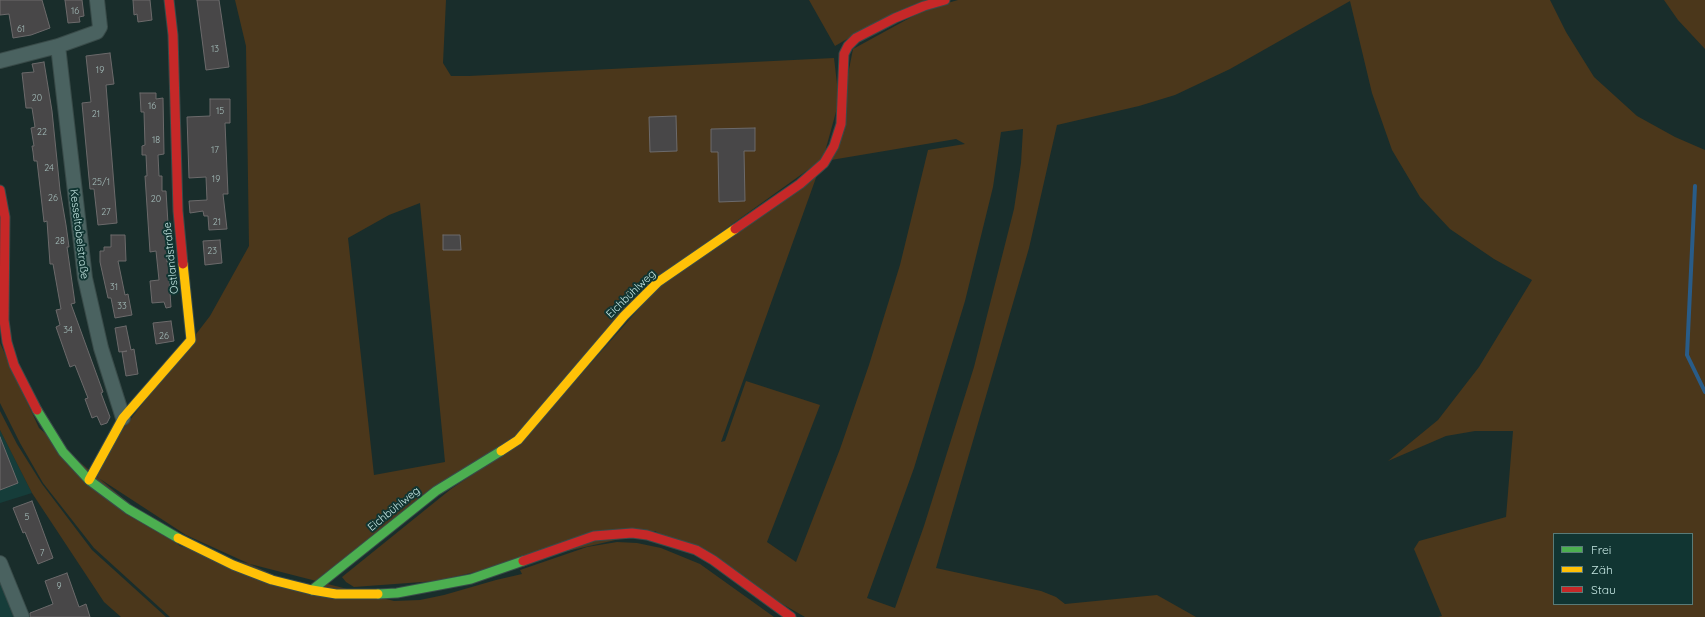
<!DOCTYPE html>
<meta charset="utf-8">
<style>
body{margin:0}
#map{position:relative;width:1705px;height:617px;overflow:hidden;background:#192d2b;font-family:Quicksand,sans-serif}
canvas{display:block}
.legend{position:absolute;left:1553px;top:533px;width:140px;height:72px;box-sizing:border-box;background:#113532;border:1px solid #597b78;margin:0;padding:5px 7px;list-style:none;font-size:12px;color:#c4e5e1}
.legend li{display:flex;align-items:center;gap:8px;height:20px}
.legend b{width:20px;border:1px solid #597b78}
</style>
<div id="map">
<canvas width="1705" height="617"></canvas>
<ul class="legend">
<li><b style="height:5px;background:#4caf50"></b>Frei</li>
<li><b style="height:5px;background:#ffc107"></b>Zäh</li>
<li><b style="height:5px;background:#c62828"></b>Stau</li>
</ul>
</div>
<script>
const g = document.querySelector('canvas').getContext('2d');
g.lineJoin = 'round';
function fillPath(path, color) { g.fillStyle = color; g.fill(path, 'evenodd'); }
const poly = rows => new Path2D(rows.map(r => 'M' + r).join(''));
function stroke(path, color, width, dash) { g.strokeStyle = color; g.lineWidth = width; g.lineCap = dash ? 'butt' : 'round'; g.setLineDash(dash || []); g.stroke(path); }
function label(font, color, halo, rows, align = 'center') {
  g.font = font + ' Quicksand,sans-serif'; g.lineWidth = 4; g.setLineDash([]); g.textBaseline = 'middle'; g.strokeStyle = halo; g.fillStyle = color; for (const [text, x, y, turn = 0] of rows) {
    g.save(); g.translate(x, y); g.rotate((+turn || 0) * Math.PI / 180); g.textAlign = isNaN(turn) ? turn : align; if (halo) g.strokeText(text, 0, 0); g.fillText(text, 0, 0); g.restore();
  }
}
const built = poly([
 [0,430,32,493,0,503],
 [0,563,22,617,0,617]
]);
const green = poly([
 [235,0,446,0,443,63,451,76,469,76,834,58,839,101,823,159,657,278,516,435,312,586,276,576,186,535,97,477,113,442,210,316,249,246,246,46],
 [420,203,445,462,374,475,348,238,389,215],
 [809,0,932,0,880,20,835,46],
 [958,0,1550,0,1566,32,1594,77,1637,116,1675,137,1705,150,1705,617,1438,617,1442,616,1414,549,1419,541,1506,517,1513,431,1475,431,1446,436,1388,461,1438,420,1479,367,1532,280,1494,259,1450,229,1420,197,1392,150,1372,93,1350,1,1230,69,1175,95,1139,106,1057,125,1029,248,936,568,1041,591,1056,597,1065,604,1157,595,1196,617,805,617,655,531,436,581,354,587,346,582,342,577,451,489,521,442,660,285,817,175,721,442,725,441,746,381,820,405,767,542,796,562,840,449,869,365,900,265,928,150,965,144,956,139,831,160,853,49,926,9],
 [1023,129,1021,163,1014,209,974,367,924,526,895,608,867,598,914,468,965,301,993,187,1001,132],
 [1554,534,1692,534,1692,604,1554,604],
 [1664,0,1705,0,1705,49,1678,20],
 [0,343,39,428,180,546,394,601,420,600,444,595,496,580,522,574,520,570,587,547,617,542,637,543,661,548,700,564,774,617,170,617,94,548,43,483,20,443,0,403],
 [0,411,17,444,42,484,92,550,166,617,121,617,104,602,32,493,0,430]
]);
const stream = poly([
 [1695,186,1687,355,1705,392]
]);
const building = poly([
 [0,0,42,0,50,28,31,35,13,38,9,14,0,15,0,0],
 [65,0,82,0,84,16,79,17,80,22,68,23,65,0],
 [133,0,150,0,152,20,138,22,137,14,134,15,133,0],
 [197,0,219,0,229,67,206,70,197,0],
 [110,53,114,84,106,85,117,223,98,225,94,189,90,189,82,103,91,102,86,56,110,53],
 [44,62,52,111,60,190,66,225,69,247,67,247,75,303,71,304,103,392,101,393,110,417,107,423,101,425,97,416,92,418,85,399,88,398,75,365,70,367,56,327,60,325,56,310,61,309,53,264,50,264,47,221,44,222,37,161,34,161,33,152,32,146,34,146,31,128,35,127,32,108,26,108,22,73,34,72,32,64,44,62],
 [140,93,156,93,156,99,163,98,164,154,158,155,159,176,162,176,162,191,166,191,169,240,166,240,167,262,170,262,171,277,169,277,171,307,166,308,164,302,152,303,150,281,159,280,156,251,150,252,145,176,147,176,146,155,142,155,142,146,145,145,144,112,141,112,140,93],
 [210,99,230,99,230,123,225,123,228,194,223,194,227,229,209,230,208,216,204,216,203,211,190,213,189,201,207,200,206,177,189,178,187,117,210,116,210,99],
 [676,116,677,151,650,152,649,117,676,116],
 [755,128,755,151,744,151,745,201,719,202,718,152,711,152,711,129,755,128],
 [111,235,125,235,126,261,118,261,125,295,128,294,132,315,115,318,111,298,108,298,100,262,100,251,104,251,104,247,111,247,111,235],
 [443,235,460,235,461,250,443,250,443,235],
 [220,240,222,263,205,265,203,241,220,240],
 [171,321,174,341,156,344,153,323,171,321],
 [126,326,131,350,134,349,138,374,126,376,122,352,127,351,119,352,115,328,126,326],
 [0,437,18,483,0,490,0,437],
 [32,501,53,558,38,564,25,532,23,533,13,508,32,501],
 [67,573,79,607,86,604,90,617,30,617,30,613,53,604,45,581,67,573]
]);
const street = poly([
 [58,46,85,278,101,348,123,418],
 [0,61,58,46,97,32,100,27,97,0],
 [0,563,22,617]
]);
const fast = poly([
 [37,410,63,452,89,480,128,509,178,538],
 [312,590,436,491,501,451],
 [378,594,397,593,471,579,523,561]
]);
const slow = poly([
 [501,451,518,440,624,316,658,282,735,229],
 [89,480,123,418,191,340,183,264],
 [178,538,233,565,272,580,312,590,336,594,378,594]
]);
const jam = poly([
 [169,0,173,35,178,211,183,264],
 [0,190,5,217,4,320,7,342,14,365,37,410],
 [735,229,800,184,824,163,834,146,841,124,844,54,848,46,856,38,895,18,924,6,945,0],
 [523,561,594,536,632,533,647,535,696,550,713,560,791,617]
]);
const numberNames = [
 ["16",75,11],
 ["61",21,29],
 ["13",215,49],
 ["19",100,70],
 ["20",37,98],
 ["16",152,106],
 ["15",220,111],
 ["21",96,114],
 ["22",42,132],
 ["18",156,140],
 ["17",215,150],
 ["24",49,168],
 ["19",216,179],
 ["25/1",101,182],
 ["26",53,198],
 ["20",156,199],
 ["27",106,212],
 ["21",217,222],
 ["28",60,241],
 ["23",212,251],
 ["31",114,287],
 ["33",122,306],
 ["34",68,330],
 ["26",164,336],
 ["5",27,517],
 ["7",42,553],
 ["9",59,586]
];
const streetNames = [
 ["Kesseltobelstraße",79,234,83],
 ["Ostlandstraße",171,258,-96],
 ["Eichbühlweg",631,294,-44],
 ["Eichbühlweg",394,509,-39]
];
fillPath(built, '#163d3a');
fillPath(green, '#4b371b');
stroke(stream, '#295c88', 4);
fillPath(building, '#484748');
stroke(building, '#6c6a6b', 1);
stroke(street, '#394b49', 16);
stroke(fast, '#394b49', 11);
stroke(slow, '#394b49', 11);
stroke(jam, '#394b49', 11);
stroke(street, '#4a6260', 14);
stroke(fast, '#4caf50', 9);
stroke(slow, '#ffc107', 9);
stroke(jam, '#c62828', 9);
label('9px', '#a5bebb', null, numberNames);
label('11px', '#c4e5e1', '#113532', streetNames);
</script>
